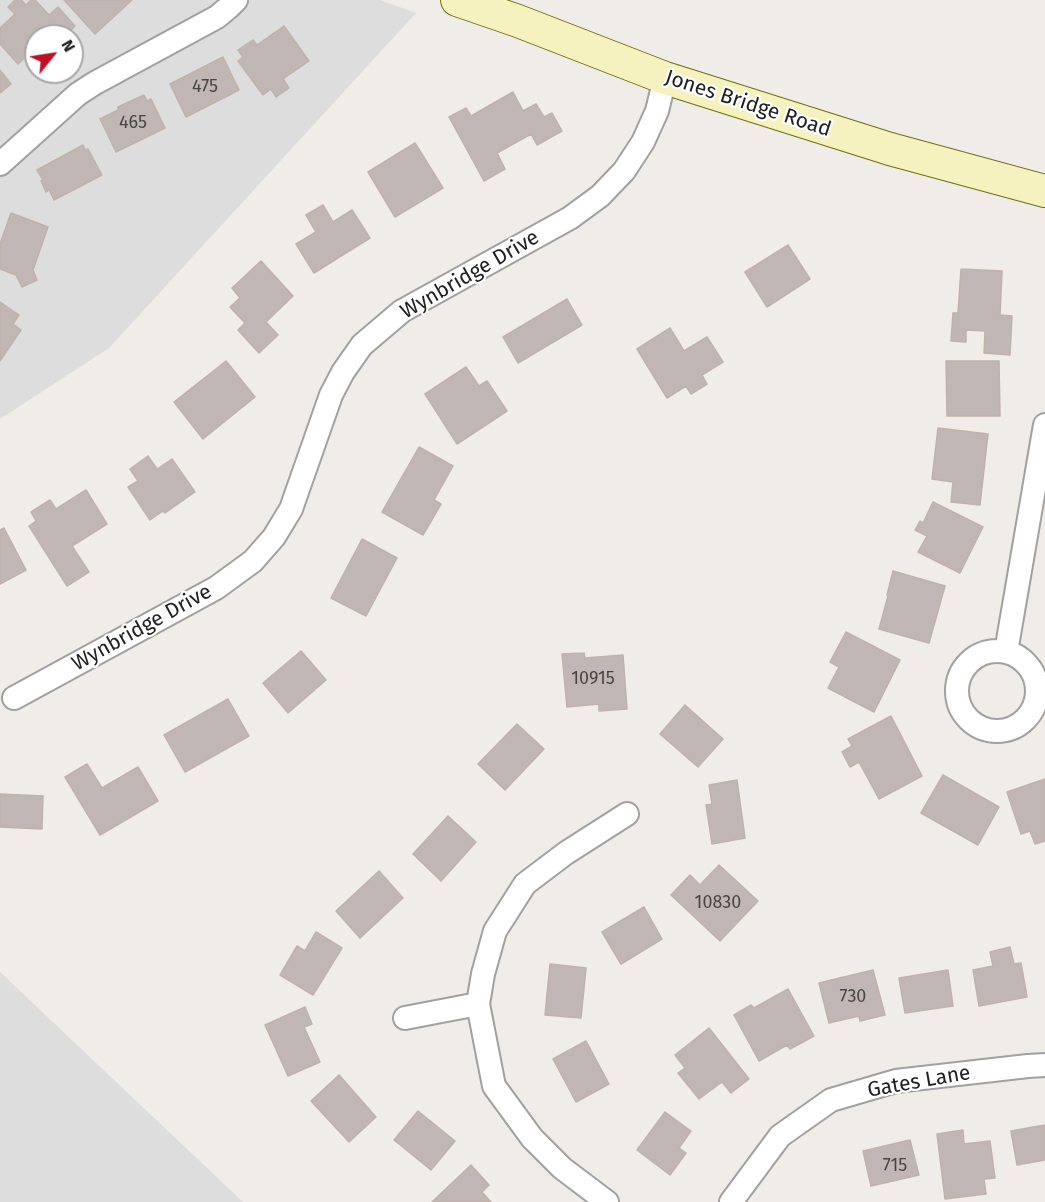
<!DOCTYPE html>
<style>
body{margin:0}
#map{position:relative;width:1045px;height:1202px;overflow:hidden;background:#f0ece7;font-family:"Fira Sans",sans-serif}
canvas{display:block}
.north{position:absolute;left:24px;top:24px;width:60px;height:60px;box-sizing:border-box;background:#fff;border:2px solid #a6a6a6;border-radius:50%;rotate:60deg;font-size:16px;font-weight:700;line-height:24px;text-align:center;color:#202020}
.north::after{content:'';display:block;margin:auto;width:21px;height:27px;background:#c01024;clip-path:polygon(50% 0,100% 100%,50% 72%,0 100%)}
</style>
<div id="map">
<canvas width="1045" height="1202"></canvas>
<div class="north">N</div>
</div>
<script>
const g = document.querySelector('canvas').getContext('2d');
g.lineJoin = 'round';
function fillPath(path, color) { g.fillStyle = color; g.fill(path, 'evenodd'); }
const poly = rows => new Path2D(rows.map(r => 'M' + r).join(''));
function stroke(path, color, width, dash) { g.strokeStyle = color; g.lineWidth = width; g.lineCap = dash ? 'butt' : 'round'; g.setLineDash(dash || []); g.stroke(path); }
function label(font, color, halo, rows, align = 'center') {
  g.font = font + ' "Fira Sans",sans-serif'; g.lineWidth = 4.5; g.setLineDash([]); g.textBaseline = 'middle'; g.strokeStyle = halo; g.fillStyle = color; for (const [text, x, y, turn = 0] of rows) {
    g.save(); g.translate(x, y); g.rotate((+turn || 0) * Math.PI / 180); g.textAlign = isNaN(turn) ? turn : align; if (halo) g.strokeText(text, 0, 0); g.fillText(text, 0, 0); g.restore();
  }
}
const residential = poly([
 [0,0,380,0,416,13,109,348,0,419],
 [36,36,72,36,72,72,36,72],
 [0,972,243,1202,0,1202]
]);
const building = poly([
 [15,0,21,0,26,5,31,0,35,0,49,15,58,7,75,26,65,36,36,36,36,48,18,64,0,44,0,28,15,14,8,7,15,0],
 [64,0,132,0,95,34,64,0],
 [284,26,309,61,283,79,289,88,276,97,271,89,263,95,238,61,243,57,238,50,253,40,257,45,284,26],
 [223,57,239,90,186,117,170,84,223,57],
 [0,70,11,84,0,93,0,70],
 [513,92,523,111,536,104,544,117,552,113,562,131,537,145,531,134,497,153,505,169,484,181,449,117,466,108,471,116,513,92],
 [144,95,147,101,151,99,165,128,116,152,100,119,118,110,118,107,144,95],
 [415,143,443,188,395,217,368,172,415,143],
 [83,145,85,150,88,149,102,175,54,200,49,190,46,192,41,181,43,180,37,170,83,145],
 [323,205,333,222,352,210,370,238,314,273,296,244,316,232,306,215,323,205],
 [11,213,48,227,33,270,37,280,22,287,16,275,0,269,0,244,11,213],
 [788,245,810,279,767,307,745,272,788,245],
 [261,261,293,296,266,322,278,335,259,353,238,330,245,323,230,307,240,298,232,288,261,261],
 [961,269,1002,271,1000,315,1012,316,1010,355,984,353,985,331,966,330,966,342,951,341,953,313,958,313,961,269],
 [567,299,582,325,518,363,503,337,567,299],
 [0,302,19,315,13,324,21,330,0,361,0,302],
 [670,328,684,351,707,337,723,362,702,375,707,384,691,394,686,386,667,398,637,349,670,328],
 [226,361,255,397,203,439,174,402,226,361],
 [946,361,999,361,1000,416,947,416,946,361],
 [466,367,479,386,487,381,507,411,457,444,425,394,466,367],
 [938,428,988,434,980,505,951,502,953,482,932,479,938,428],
 [419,447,453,466,434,500,441,504,423,535,382,512,419,447],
 [148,456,157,469,172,459,195,492,165,513,163,511,150,520,128,487,138,481,130,469,148,456],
 [86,490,107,524,72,546,89,572,67,586,29,526,36,521,31,512,50,500,56,509,86,490],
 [933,502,983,527,960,573,918,552,927,536,915,530,920,521,923,523,933,502],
 [4,528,26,570,0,584,0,530,4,528],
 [362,539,397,558,366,616,331,598,362,539],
 [893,571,945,586,929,643,879,629,888,596,887,595,893,571],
 [846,632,900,660,874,712,828,688,839,667,830,662,846,632],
 [301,651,326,680,288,713,263,683,301,651],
 [584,653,585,658,623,655,627,709,599,711,599,704,567,707,562,654,584,653],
 [228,699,249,736,185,772,164,735,228,699],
 [685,705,723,739,698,767,660,734,685,705],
 [891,716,922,776,879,799,859,762,850,767,842,752,852,746,848,739,891,716],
 [517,724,544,749,505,790,478,764,517,724],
 [87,764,102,788,138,767,158,801,100,835,65,777,87,764],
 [943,775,999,807,978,845,921,813,943,775],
 [1045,779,1045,841,1035,844,1030,831,1021,834,1007,792,1045,779],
 [737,780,745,838,712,844,706,805,712,804,709,785,737,780],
 [0,794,43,796,42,829,0,827,0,794],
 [448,816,476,842,441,881,413,854,448,816],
 [719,865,758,901,720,941,671,895,690,875,700,885,719,865],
 [379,871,403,898,360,938,336,911,379,871],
 [644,907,662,939,621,964,602,932,644,907],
 [316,932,342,948,313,995,280,975,297,946,305,951,316,932],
 [1010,947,1014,964,1021,963,1027,997,979,1006,973,970,993,966,990,952,1010,947],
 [550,964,586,968,581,1018,545,1015,550,964],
 [873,970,885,1015,860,1021,859,1016,829,1023,819,983,873,970],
 [948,970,953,1006,905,1013,899,978,948,970],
 [788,989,814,1036,790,1049,787,1045,759,1061,734,1015,751,1005,754,1008,788,989],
 [305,1007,312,1024,304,1027,320,1062,288,1076,265,1025,305,1007],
 [709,1028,749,1079,731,1093,722,1082,699,1099,678,1073,685,1068,675,1055,709,1028],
 [586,1041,609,1084,576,1102,553,1059,586,1041],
 [339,1075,376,1117,349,1142,311,1101,339,1075],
 [418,1111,455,1141,431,1170,394,1140,418,1111],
 [665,1112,691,1131,679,1148,686,1153,670,1175,637,1150,665,1112],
 [1045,1125,1045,1160,1017,1165,1011,1131,1045,1125],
 [963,1130,964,1144,990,1141,995,1178,984,1179,986,1194,945,1199,937,1134,963,1130],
 [910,1140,919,1175,871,1186,863,1151,910,1140],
 [471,1165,489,1185,482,1192,491,1202,432,1202,471,1165]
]);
const minor = poly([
 [0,164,78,94,95,83,217,17,229,7,236,0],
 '957 691a40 40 0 1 1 80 0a40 40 0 1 1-80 0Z',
 [1006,652,1045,425],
 [14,698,216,588,253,561,274,537,291,509,331,395,343,372,362,345,402,311,570,218,600,196,624,171,643,142,657,111,665,78],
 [405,1018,478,1004],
 [607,1202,562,1168,532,1138,494,1086,478,1004,483,974,495,931,525,884,566,853,627,814],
 [731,1202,780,1136,831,1100,896,1081,1028,1066,1045,1065]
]);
const secondary = poly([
 [457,0,518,21,665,78,890,149,1045,191]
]);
const numberNames = [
 ["475",205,87],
 ["465",133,123],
 ["10915",593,679],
 ["10830",718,903],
 ["730",853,997],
 ["715",895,1166]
];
const streetNames = [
 ["Jones Bridge Road",748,104,18],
 ["Wynbridge Drive",470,275,-30],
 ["Wynbridge Drive",142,628,-29],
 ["Gates Lane",919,1082,-10]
];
fillPath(residential, '#dedddd');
fillPath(building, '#c0b7b4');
stroke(building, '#c0b2aa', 1.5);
stroke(minor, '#a1a1a1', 26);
stroke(secondary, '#706f0e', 34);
stroke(minor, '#fff', 22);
stroke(secondary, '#f5f2c0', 32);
label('18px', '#484645', null, numberNames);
label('21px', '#202020', '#fff', streetNames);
</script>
